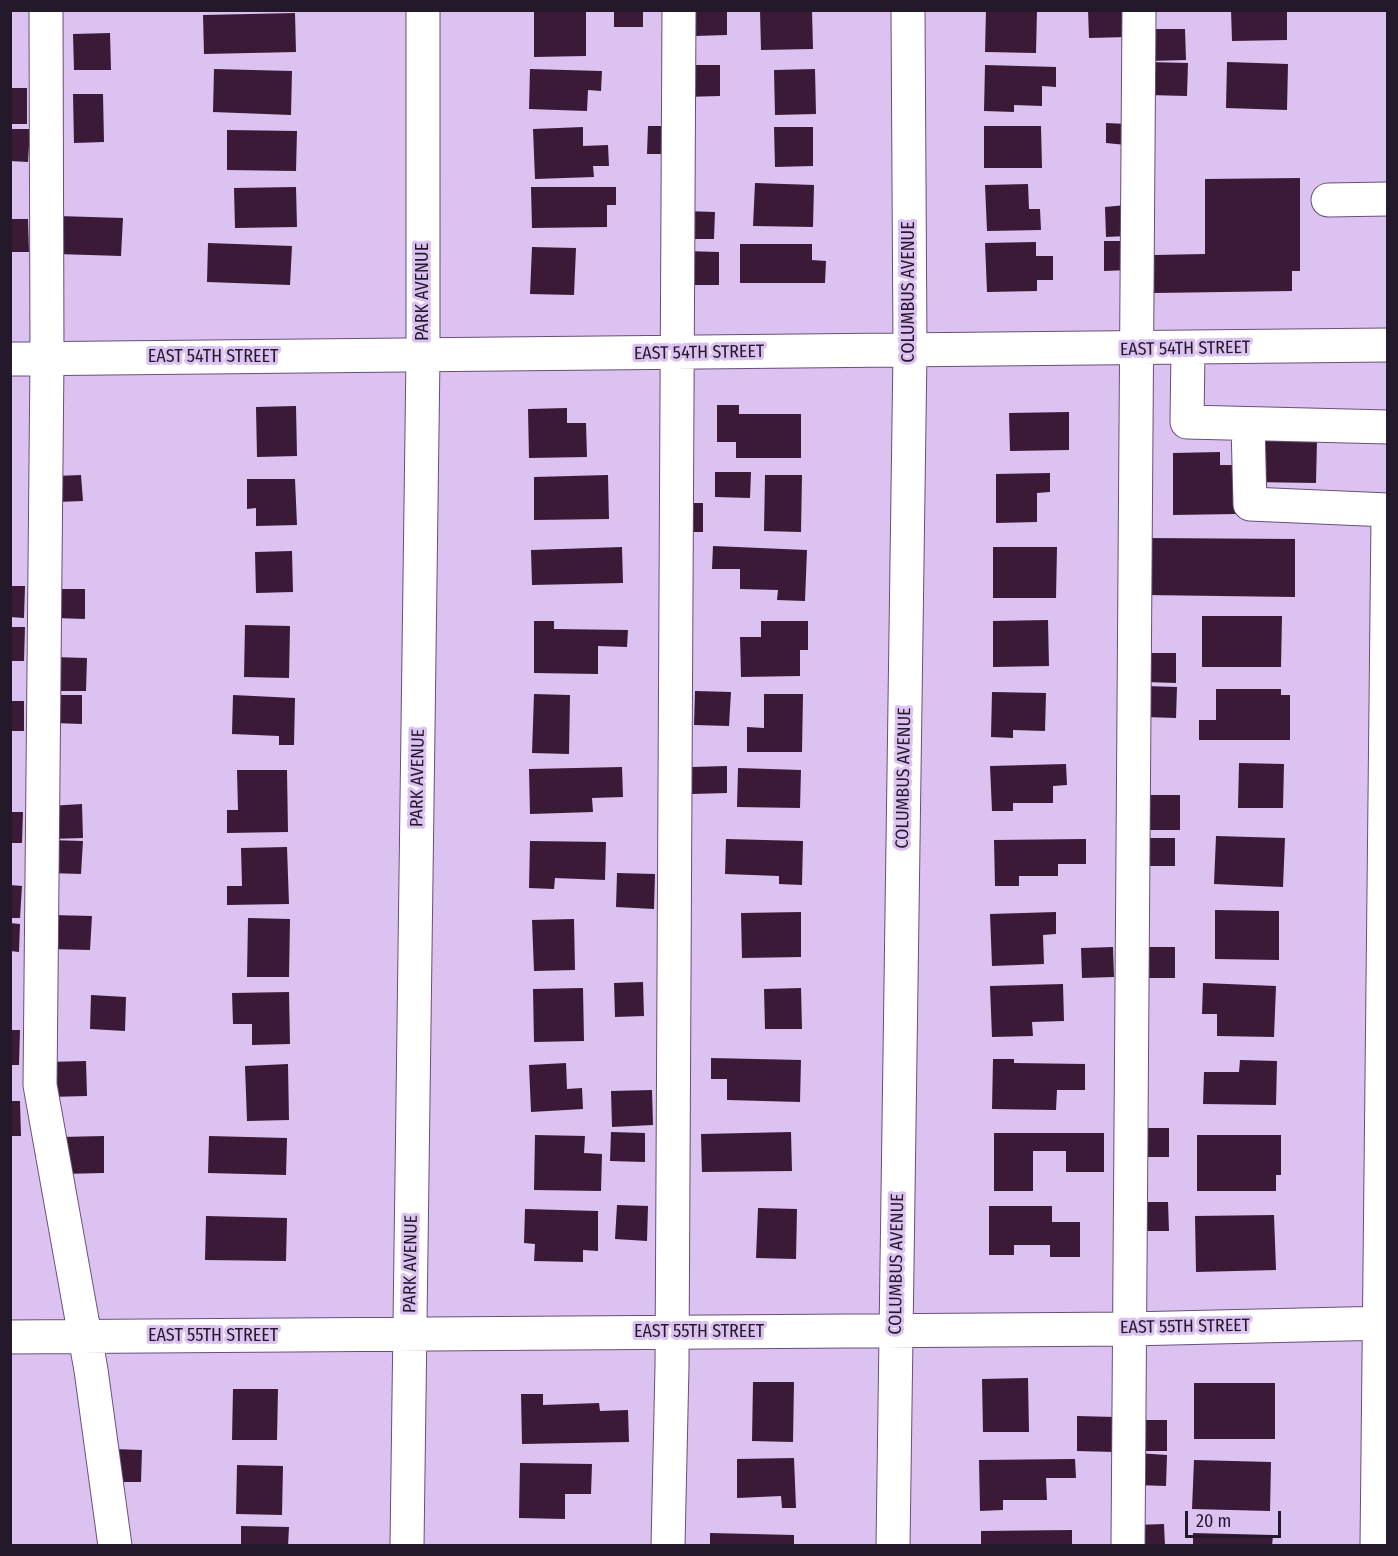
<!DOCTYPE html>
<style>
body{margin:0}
#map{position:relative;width:1398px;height:1556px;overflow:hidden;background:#dcc2f0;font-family:"Fira Sans Condensed",sans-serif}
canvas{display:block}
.frame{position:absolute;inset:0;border:12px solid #23192a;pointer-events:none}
.scale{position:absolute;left:1185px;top:1511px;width:96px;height:27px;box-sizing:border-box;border:3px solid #23192a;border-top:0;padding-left:8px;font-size:18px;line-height:21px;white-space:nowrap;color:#23192a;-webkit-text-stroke:4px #dcc2f0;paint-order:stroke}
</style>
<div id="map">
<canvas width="1398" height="1556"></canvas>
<div class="frame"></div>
<div class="scale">20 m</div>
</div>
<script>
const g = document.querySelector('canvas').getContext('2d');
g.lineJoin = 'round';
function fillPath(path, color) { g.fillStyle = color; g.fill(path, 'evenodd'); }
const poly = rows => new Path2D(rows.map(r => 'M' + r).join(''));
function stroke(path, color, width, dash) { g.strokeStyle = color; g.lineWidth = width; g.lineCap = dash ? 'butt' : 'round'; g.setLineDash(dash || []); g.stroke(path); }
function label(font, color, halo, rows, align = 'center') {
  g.font = font + ' "Fira Sans Condensed",sans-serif'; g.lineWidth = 6; g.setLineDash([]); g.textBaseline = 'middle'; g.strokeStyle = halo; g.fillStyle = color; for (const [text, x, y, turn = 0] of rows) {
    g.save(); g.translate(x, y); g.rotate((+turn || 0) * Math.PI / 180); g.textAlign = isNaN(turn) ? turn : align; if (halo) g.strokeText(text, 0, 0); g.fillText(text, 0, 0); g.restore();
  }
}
const building = poly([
 [614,10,643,10,643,27,614,27],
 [695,10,727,10,727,35,695,36],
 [760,10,812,10,813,49,761,50],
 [986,10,1037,10,1036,53,985,52],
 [1088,10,1128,10,1128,37,1089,38],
 [1231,10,1287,10,1287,40,1232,41],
 [534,11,586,11,586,56,534,57],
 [295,13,296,52,204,54,203,15],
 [1148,29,1185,29,1186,60,1149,61],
 [110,33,111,70,74,70,73,34],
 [1149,62,1188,63,1187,96,1148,95],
 [1227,62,1288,64,1287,110,1226,108],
 [684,65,720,65,720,96,684,97],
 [985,65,1056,67,1056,87,1042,86,1042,106,1014,105,1014,112,984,111],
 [214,69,292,71,291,115,213,112],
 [530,69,602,71,601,91,588,90,587,111,529,109],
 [815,69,816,114,775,115,774,70],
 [10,88,27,88,27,124,10,124],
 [73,94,103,94,104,142,74,143],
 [1106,123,1127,124,1126,145,1106,143],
 [648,126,666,126,666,154,647,154],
 [984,126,1041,126,1042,168,984,168],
 [583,127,583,146,608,145,609,166,593,166,594,177,535,179,533,129],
 [774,127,813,127,813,166,775,167],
 [10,129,30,129,28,162,10,161],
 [227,130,297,131,296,171,227,170],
 [1300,178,1300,271,1292,271,1292,291,1154,293,1154,255,1205,254,1205,179],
 [755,183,814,185,813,227,753,226],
 [1028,184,1029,209,1040,209,1041,230,987,231,985,185],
 [296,187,297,227,235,228,234,188],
 [531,187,616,187,616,205,607,205,607,227,532,228],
 [1126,205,1127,236,1106,237,1105,207],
 [684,211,715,212,714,239,684,239],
 [58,216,123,218,121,256,57,254],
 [10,219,28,219,29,252,10,252],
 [1104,241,1128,241,1129,270,1104,271],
 [1036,242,1036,256,1053,256,1053,280,1037,280,1037,291,987,292,985,243],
 [208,243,292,246,290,285,207,282],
 [740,244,812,244,812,260,826,261,825,283,740,283],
 [532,247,576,248,574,295,530,294],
 [684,251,719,252,719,285,684,285],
 [717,405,739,405,739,414,801,414,801,458,736,458,736,442,717,442],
 [296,406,297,456,257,457,256,407],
 [567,408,567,423,586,423,587,457,529,458,528,409],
 [1069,412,1069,450,1010,451,1009,413],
 [1252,438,1317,440,1316,483,1251,482],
 [1220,452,1220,465,1235,465,1236,514,1173,515,1173,453],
 [715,472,751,472,750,498,715,497],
 [1050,473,1050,492,1037,493,1037,522,996,523,996,474],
 [81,475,83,501,57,502,55,476],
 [608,475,609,519,534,520,534,477],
 [765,475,802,475,801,532,764,531],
 [247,479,295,479,297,525,256,526,256,508,247,509],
 [687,503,703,503,703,532,687,532],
 [1146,538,1295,539,1295,597,1145,595],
 [713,546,807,550,805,601,777,600,778,590,740,589,740,569,712,569],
 [622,547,623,583,532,585,531,550],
 [993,547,1057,547,1056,598,993,598],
 [292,551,293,592,256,593,255,552],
 [10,586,25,586,24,618,10,617],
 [57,589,85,589,85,619,56,618],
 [1202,616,1282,616,1281,667,1202,667],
 [1048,620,1049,666,993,667,993,621],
 [534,621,554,621,554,629,628,630,627,647,598,646,598,674,534,673],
 [761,621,808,621,808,650,800,650,800,676,741,677,740,637,761,637],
 [245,625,290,626,289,678,244,677],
 [10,627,25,627,24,661,10,661],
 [1146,653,1176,653,1176,683,1145,682],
 [53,657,87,658,86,691,52,691],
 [1145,686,1177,687,1176,718,1145,717],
 [1216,689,1281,689,1281,695,1290,695,1290,740,1199,740,1199,720,1216,720],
 [695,691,731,692,729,726,694,725],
 [992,692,1046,693,1045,731,1013,730,1013,738,991,737],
 [534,694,570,695,569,754,532,753],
 [764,694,803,694,802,752,747,752,747,727,764,728],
 [53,695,82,695,82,724,53,723],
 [233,695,295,698,294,745,279,745,279,736,232,734],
 [10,701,24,701,24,731,10,731],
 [1239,763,1284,764,1283,808,1238,808],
 [1066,764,1067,785,1053,786,1053,803,1013,803,1013,811,992,811,990,766],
 [727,766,727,793,692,794,692,767],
 [622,767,623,797,592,798,593,812,530,814,529,769],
 [738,768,801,770,800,808,737,807],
 [237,770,287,770,288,832,227,833,227,810,238,810],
 [1148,795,1180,795,1180,830,1148,830],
 [82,804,83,838,50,839,49,806],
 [10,812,23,812,22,843,10,843],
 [1216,836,1285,838,1283,887,1214,884],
 [1149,838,1175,838,1175,866,1149,866],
 [726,839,803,841,802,885,779,884,779,876,725,874],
 [1086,839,1086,864,1058,864,1058,876,1019,876,1019,886,995,886,994,840],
 [50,840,83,841,81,874,49,873],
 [530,841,606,842,605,880,555,878,554,889,529,888],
 [287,847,289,904,227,905,227,886,242,886,241,848],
 [617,873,655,874,654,909,616,907],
 [10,885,22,886,20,918,10,918],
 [1215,910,1279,911,1279,960,1215,959],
 [801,912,801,957,742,958,741,913],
 [1056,912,1056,934,1043,935,1044,964,992,966,990,914],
 [52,915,92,916,90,950,50,949],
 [248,918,290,919,289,977,247,977],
 [574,919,575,970,534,971,532,920],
 [10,923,20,924,19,952,10,951],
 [1113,947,1114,977,1082,978,1081,948],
 [1145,947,1175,947,1175,978,1145,978],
 [643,982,644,1016,615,1017,614,983],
 [1203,983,1276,986,1274,1037,1217,1036,1217,1014,1202,1014],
 [1063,984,1064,1021,1032,1022,1033,1036,992,1037,990,986],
 [583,988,584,1041,534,1042,533,989],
 [801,988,802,1029,765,1029,764,989],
 [289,992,290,1044,252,1045,252,1024,233,1024,232,993],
 [91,995,126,997,125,1031,90,1029],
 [10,1030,20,1030,19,1065,10,1065],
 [711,1058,801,1060,800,1102,727,1100,727,1079,711,1079],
 [993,1059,1014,1059,1014,1063,1085,1064,1085,1090,1057,1090,1056,1110,992,1109],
 [1240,1060,1277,1061,1276,1105,1203,1104,1204,1072,1239,1072],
 [86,1061,87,1096,49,1097,47,1062],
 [566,1063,567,1089,582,1088,583,1109,531,1112,529,1065],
 [288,1064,289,1120,247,1121,245,1066],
 [652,1090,653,1125,612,1127,611,1091],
 [10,1101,20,1101,21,1136,10,1136],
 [1140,1128,1169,1128,1169,1157,1140,1157],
 [611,1132,645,1133,645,1162,610,1161],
 [791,1132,792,1171,702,1172,701,1134],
 [994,1133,1104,1133,1104,1172,1066,1172,1066,1151,1033,1151,1033,1191,994,1191],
 [535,1135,585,1136,584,1153,602,1154,601,1191,534,1190],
 [1197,1135,1281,1135,1281,1175,1276,1175,1276,1191,1197,1191],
 [104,1136,104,1173,62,1174,61,1137],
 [209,1136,287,1138,286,1175,208,1173],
 [1139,1202,1168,1202,1169,1231,1139,1231],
 [617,1205,648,1206,647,1241,615,1239],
 [989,1206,1052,1206,1052,1222,1080,1222,1080,1257,1050,1257,1050,1245,1014,1245,1014,1255,989,1255],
 [758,1208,797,1209,796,1259,756,1258],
 [525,1209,598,1211,598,1251,583,1250,583,1262,534,1261,535,1244,524,1243],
 [1274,1215,1276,1270,1196,1272,1195,1216],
 [206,1216,287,1218,286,1261,205,1260],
 [1028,1378,1029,1432,983,1432,982,1379],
 [753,1382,794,1382,793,1442,752,1441],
 [1194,1383,1275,1383,1275,1439,1194,1439],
 [233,1389,278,1389,277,1440,232,1440],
 [521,1394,543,1394,543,1405,599,1403,600,1411,628,1410,629,1442,522,1444],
 [1077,1416,1115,1417,1115,1452,1077,1451],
 [1136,1420,1167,1420,1167,1451,1135,1451],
 [113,1449,142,1450,141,1482,112,1482],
 [1137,1453,1167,1455,1166,1486,1136,1485],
 [794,1458,796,1508,782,1508,781,1496,737,1498,737,1459],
 [1075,1459,1076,1478,1046,1478,1047,1500,1003,1500,1003,1510,980,1511,979,1460],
 [1194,1460,1271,1462,1270,1511,1192,1509],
 [520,1463,592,1464,591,1494,565,1494,565,1519,519,1518],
 [237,1465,283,1466,282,1515,236,1514],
 [1164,1524,1165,1546,1135,1546,1135,1525],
 [241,1526,289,1527,288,1546,241,1546],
 [1072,1530,1072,1546,981,1546,981,1531],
 [710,1533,794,1535,794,1546,710,1546],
 [1193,1533,1273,1535,1272,1546,1193,1546]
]);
const minor = poly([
 [46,10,47,358,40,1085,91,1370,115,1546],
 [1328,200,1388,199],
 [1188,349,1187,422,1388,427],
 [10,359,1388,345],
 [1248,424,1250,504,1388,510],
 [10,1337,1129,1329,1388,1323],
 [407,1546,423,356,423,10],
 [668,1546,672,1366,679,10],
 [893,1546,910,351,908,10],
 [1128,1546,1139,10],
 [1377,1546,1388,517]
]);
const streetNames = [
 ["PARK AVENUE",423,292,-90],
 ["COLUMBUS AVENUE",909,292,-90],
 ["EAST 54TH STREET",1185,349,-1],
 ["EAST 54TH STREET",699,353,-1],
 ["EAST 54TH STREET",213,357],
 ["PARK AVENUE",418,778,-89],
 ["COLUMBUS AVENUE",904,778,-89],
 ["PARK AVENUE",411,1264,-89],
 ["COLUMBUS AVENUE",897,1264,-89],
 ["EAST 55TH STREET",1185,1327,-1],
 ["EAST 55TH STREET",699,1332],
 ["EAST 55TH STREET",213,1336]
];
fillPath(building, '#3b1a38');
stroke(minor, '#685079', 35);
stroke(minor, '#fff', 33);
label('18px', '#23192a', '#dcc2f0', streetNames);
</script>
